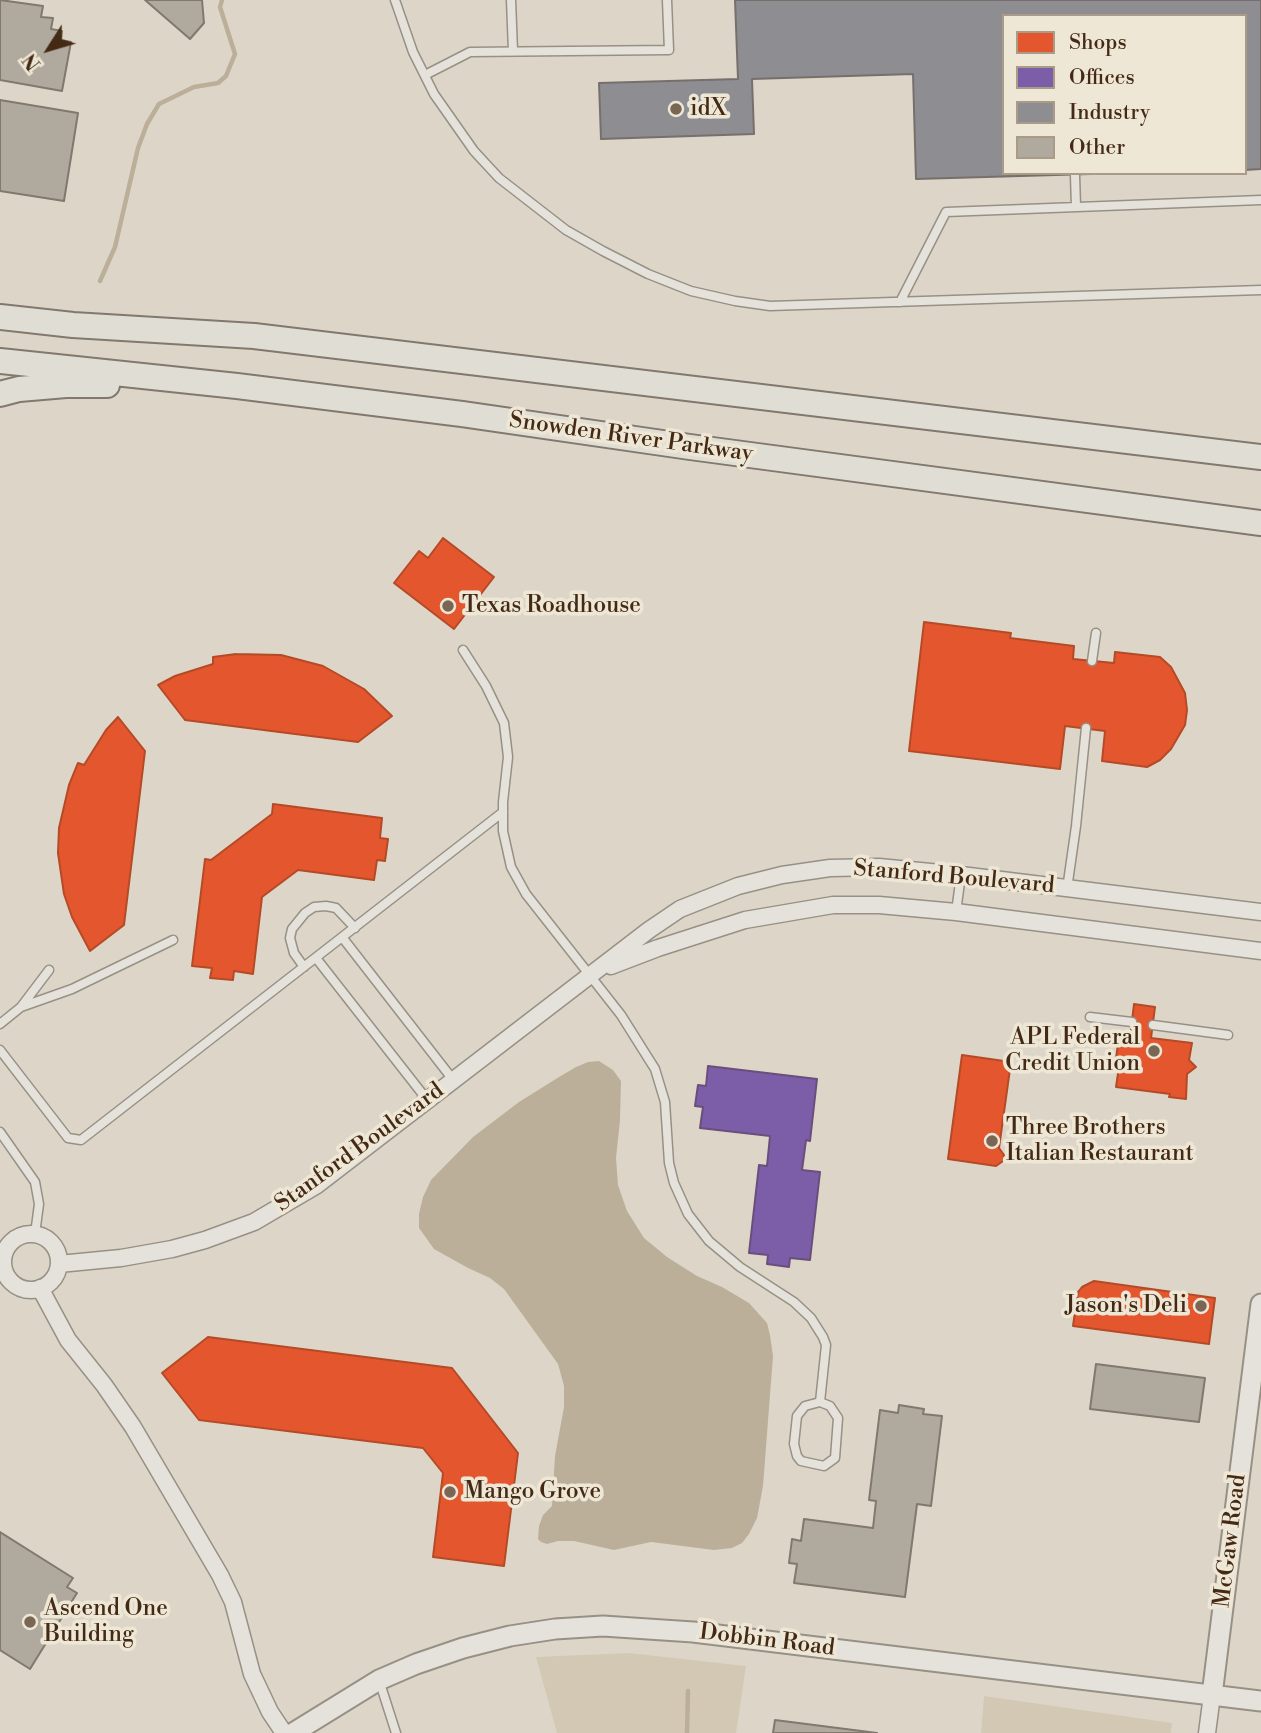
<!DOCTYPE html>
<style>
body{margin:0}
#map{position:relative;width:1261px;height:1733px;overflow:hidden;background:#ddd6c8;font-family:"Libre Bodoni",serif}
canvas{display:block}
.legend{position:absolute;left:1002px;top:14px;width:245px;height:161px;box-sizing:border-box;background:#eee7d6;border:2px solid #aa9b89;margin:0;padding:9px 12px;list-style:none;font-size:21px;color:#442a15}
.legend li{display:flex;align-items:center;gap:14px;height:35px}
.legend b{width:35px;border:2px solid #aa9b89}
.north{position:absolute;left:14px;top:14px;width:70px;height:70px;-webkit-text-stroke:5px #eee7d6;paint-order:stroke;rotate:233deg;font-size:19px;font-weight:700;line-height:28px;text-align:center;color:#442a15}
.north::after{content:'';display:block;margin:auto;width:24px;height:32px;background:#442a15;clip-path:polygon(50% 0,100% 100%,50% 72%,0 100%)}
</style>
<div id="map">
<canvas width="1261" height="1733"></canvas>
<ul class="legend">
<li><b style="height:19px;background:#e4572e"></b>Shops</li>
<li><b style="height:19px;background:#7b5ea7"></b>Offices</li>
<li><b style="height:19px;background:#8d8d92"></b>Industry</li>
<li><b style="height:19px;background:#afa99e"></b>Other</li>
</ul>
<div class="north">N</div>
</div>
<script>
const g = document.querySelector('canvas').getContext('2d');
g.lineJoin = 'round';
function fillPath(path, color) { g.fillStyle = color; g.fill(path, 'evenodd'); }
const poly = rows => new Path2D(rows.map(r => 'M' + r).join(''));
function stroke(path, color, width, dash) { g.strokeStyle = color; g.lineWidth = width; g.lineCap = dash ? 'butt' : 'round'; g.setLineDash(dash || []); g.stroke(path); }
function label(font, color, halo, rows, align = 'center') {
  g.font = font + ' "Libre Bodoni",serif'; g.lineWidth = 7; g.setLineDash([]); g.textBaseline = 'middle'; g.strokeStyle = halo; g.fillStyle = color; for (const [text, x, y, turn = 0] of rows) {
    g.save(); g.translate(x, y); g.rotate((+turn || 0) * Math.PI / 180); g.textAlign = isNaN(turn) ? turn : align; if (halo) g.strokeText(text, 0, 0); g.fillText(text, 0, 0); g.restore();
  }
}
const green = poly([
 [629,1653,746,1666,736,1733,557,1733,536,1657],
 [984,1696,1172,1723,1171,1733,981,1733]
]);
const water = poly([
 [599,1061,613,1070,621,1081,620,1120,616,1158,618,1185,627,1211,644,1238,667,1257,697,1276,722,1287,749,1303,767,1323,770,1335,773,1356,763,1486,757,1518,749,1534,742,1543,732,1548,714,1550,651,1542,614,1550,574,1541,558,1541,547,1544,541,1542,538,1539,539,1526,543,1515,552,1506,555,1456,564,1407,564,1386,558,1364,504,1289,490,1278,468,1268,434,1249,419,1228,419,1214,423,1197,431,1180,473,1137,519,1102,559,1077,576,1067,588,1062]
]);
const shops = poly([
 [443,538,494,577,454,629,394,583,419,551,428,558,443,538],
 [924,622,1011,633,1010,638,1074,646,1073,659,1114,663,1115,652,1160,657,1171,667,1185,693,1187,710,1185,725,1171,749,1160,760,1147,767,1102,761,1105,731,1065,726,1060,769,909,751,924,622],
 [236,654,281,655,323,666,364,689,392,716,358,742,185,720,158,685,175,676,213,664,213,657,236,654],
 [118,717,145,751,124,925,90,951,72,917,64,894,58,853,59,828,69,785,78,763,84,765,106,730,118,717],
 [273,804,382,818,380,838,388,839,385,861,377,860,374,880,298,870,262,897,253,974,234,971,233,980,210,978,212,968,192,966,205,859,211,860,272,814,273,804],
 [1134,1004,1155,1007,1151,1038,1192,1043,1189,1060,1196,1067,1187,1074,1186,1099,1169,1097,1170,1094,1116,1087,1120,1060,1116,1059,1119,1036,1130,1037,1134,1004],
 [962,1055,1011,1062,999,1148,1004,1155,1003,1161,996,1166,948,1159,962,1055],
 [1094,1281,1215,1298,1209,1344,1073,1326,1078,1292,1082,1287,1094,1281],
 [208,1337,452,1368,518,1453,504,1566,433,1557,443,1473,423,1448,199,1420,162,1373,208,1337]
]);
const offices = poly([
 [708,1066,817,1079,810,1141,806,1140,802,1170,820,1172,810,1260,790,1258,789,1267,767,1264,768,1255,749,1253,759,1165,767,1166,770,1136,700,1128,703,1107,695,1106,698,1085,706,1086,708,1066]
]);
const industry = poly([
 [735,0,1261,0,1261,169,1245,170,1245,16,1004,16,1004,173,1126,173,916,179,913,74,752,79,754,134,601,139,599,83,738,79,735,0]
]);
const stream = poly([
 [100,281,115,247,138,148,147,124,159,104,194,87,218,83,226,76,235,54,220,7,222,0],
 [687,1733,688,1691]
]);
const building = poly([
 [0,0,43,6,41,17,53,18,51,29,62,31,61,40,71,42,62,91,0,80,0,0],
 [145,0,202,0,204,23,190,39,145,0],
 [0,100,78,113,64,201,0,191,0,100],
 [1096,1364,1205,1378,1199,1422,1090,1409,1096,1364],
 [899,1405,924,1409,923,1414,942,1416,931,1506,917,1504,905,1597,794,1583,797,1564,789,1563,792,1539,801,1541,804,1519,873,1528,876,1501,869,1500,880,1410,898,1413,899,1405],
 [0,1532,73,1578,67,1587,77,1593,30,1669,0,1650,0,1532],
 [775,1720,877,1733,773,1733,775,1720]
]);
const service = poly([
 [395,0,413,52,434,94,474,151,499,178,566,230,603,251,648,274,691,291,735,301,770,306,1261,290],
 [511,0,513,51],
 [425,75,470,52,669,50,667,0],
 [1075,175,1076,207],
 [900,302,946,212,1261,200],
 [463,650,486,686,504,723,508,757,503,802,503,831,511,867,526,894,621,1015,655,1069,665,1102,669,1163,674,1183,688,1214,709,1241,740,1267,794,1302,811,1318,823,1337,826,1345,820,1402,805,1406,797,1416,794,1444,797,1456,801,1461,824,1466,835,1458,838,1418,830,1406,820,1402],
 [1092,661,1096,633],
 [1067,889,1076,826,1086,728],
 [956,912,961,875],
 [342,937,454,1081],
 [316,958,428,1101],
 [304,967,294,953,290,938,292,929,305,913,314,907,326,906,336,908,355,928],
 [21,1007,72,989,173,940],
 [1090,1017,1132,1022],
 [0,1024,21,1007,49,970],
 [1153,1025,1228,1035],
 [0,1050,68,1138,81,1140,503,812],
 [0,1132,35,1182,39,1204,35,1234],
 [0,1262,2,1262],
 [379,1680,396,1733]
]);
const minor = poly([
 [611,966,658,948,745,920,833,905,879,905,956,912,1261,951],
 '3 1262a28 28 0 1 1 56 0a28 28 0 1 1-56 0Z',
 [59,1264,121,1258,172,1249,205,1240,254,1222,317,1185,649,930,680,909,738,886,782,875,830,868,879,867,961,875,1261,912],
 [40,1288,68,1340,104,1385,133,1427,220,1575,233,1602,252,1674,270,1712,284,1733],
 [1207,1733,1212,1695]
]);
const tertiary = poly([
 [1212,1695,1261,1304],
 [293,1733,379,1680,416,1664,463,1648,510,1636,555,1629,603,1626,693,1632,1261,1701]
]);
const primary = poly([
 [0,317,73,325,254,336,1261,457],
 [0,361,237,386,462,414,690,447,1261,523],
 [0,394,19,389,66,385,107,385]
]);
const markers = [
 [676,109,7,"#7a6654"],
 [448,606,7,"#7a6654"],
 [1154,1051,7,"#7a6654"],
 [992,1141,7,"#7a6654"],
 [1201,1306,7,"#7a6654"],
 [450,1492,7,"#7a6654"],
 [30,1622,7,"#7a6654"]
];
const poiNames = [
 ["idX",690,109],
 ["Texas Roadhouse",462,606],
 ["APL Federal",1140,1038,"right"],
 ["Credit Union",1140,1064,"right"],
 ["Three Brothers",1006,1128],
 ["Italian Restaurant",1006,1154],
 ["Jason's Deli",1187,1306,"right"],
 ["Mango Grove",464,1492],
 ["Ascend One",44,1609],
 ["Building",44,1635]
];
const streetNames = [
 ["Snowden River Parkway",631,438,8],
 ["Stanford Boulevard",954,878,5],
 ["Stanford Boulevard",360,1148,-36],
 ["McGaw Road",1231,1541,-83],
 ["Dobbin Road",767,1641,7]
];
fillPath(green, '#d3c8b4');
fillPath(water, '#bcaf9a');
fillPath(shops, '#e4572e');
stroke(shops, '#b44a26', 2);
fillPath(offices, '#7b5ea7');
stroke(offices, '#6a4e7b', 2);
fillPath(industry, '#8d8d92');
stroke(industry, '#776f6c', 2);
stroke(stream, '#bcaf9a', 4.5);
fillPath(building, '#afa99e');
stroke(building, '#81786e', 2);
stroke(service, '#979085', 11);
stroke(minor, '#979085', 19);
stroke(tertiary, '#979085', 23);
stroke(primary, '#81786e', 28);
stroke(service, '#e5e2db', 8);
stroke(minor, '#e5e2db', 16);
stroke(tertiary, '#e5e2db', 19);
stroke(primary, '#e0ddd4', 24);
for (const [x, y, r, color] of markers) { const dot = new Path2D(); dot.arc(x, y, r, 0, 2 * Math.PI); g.fillStyle = color; g.fill(dot); stroke(dot, '#eee7d6', 2.5); }
label('23px', '#442a15', '#eee7d6', poiNames, 'left');
label('23px', '#442a15', '#eee7d6', streetNames);
</script>
